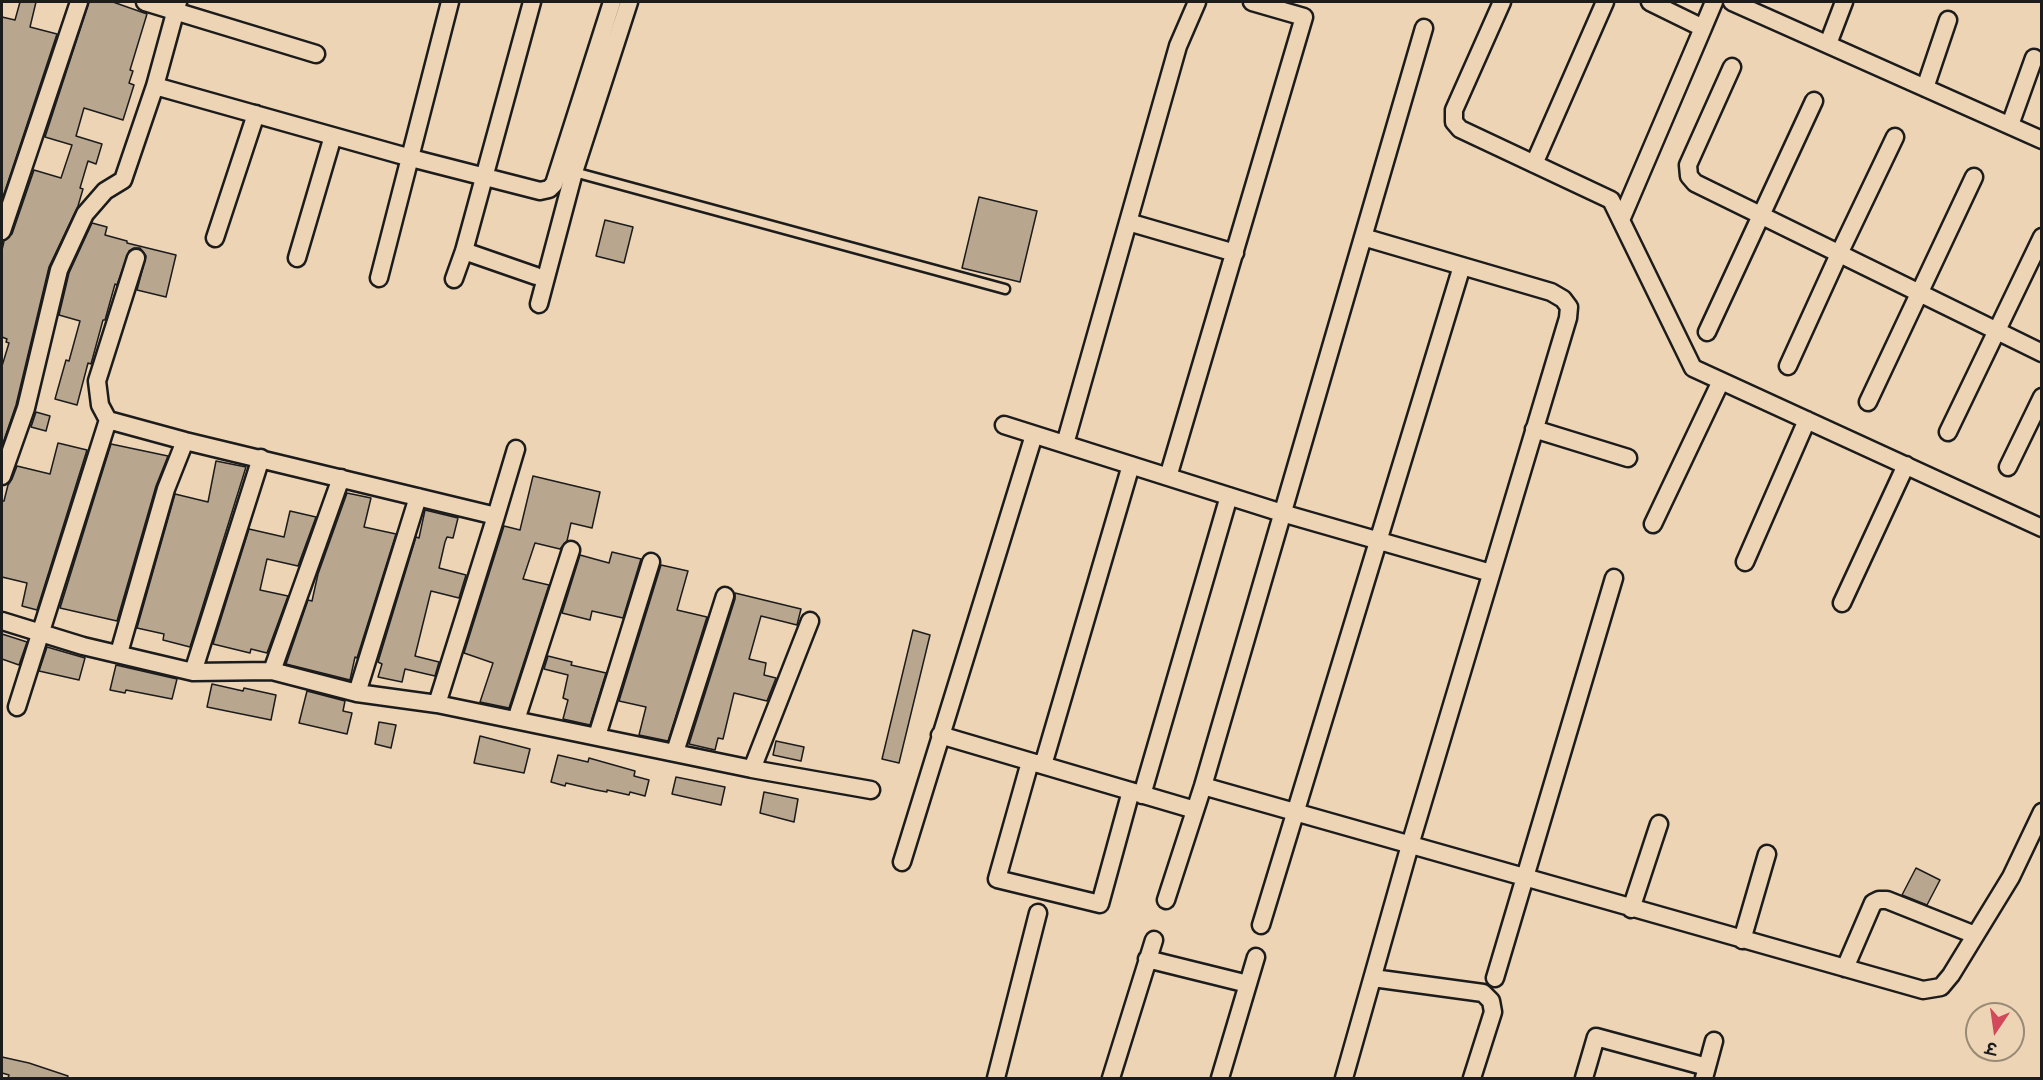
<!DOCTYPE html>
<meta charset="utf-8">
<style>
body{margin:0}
#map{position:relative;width:2043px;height:1080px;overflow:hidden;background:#edd4b5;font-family:Sriracha,"Playpen Sans Deva",sans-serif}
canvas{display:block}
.frame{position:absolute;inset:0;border:3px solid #1c1c1c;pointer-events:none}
.north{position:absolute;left:1965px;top:1002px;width:60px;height:60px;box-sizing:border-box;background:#edd4b5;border:2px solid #998a78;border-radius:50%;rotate:193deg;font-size:16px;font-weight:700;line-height:24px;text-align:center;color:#1c1c1c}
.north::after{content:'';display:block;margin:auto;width:21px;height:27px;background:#d1495b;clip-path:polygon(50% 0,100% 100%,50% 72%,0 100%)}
</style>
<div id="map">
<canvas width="2043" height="1080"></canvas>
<div class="frame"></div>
<div class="north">उ</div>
</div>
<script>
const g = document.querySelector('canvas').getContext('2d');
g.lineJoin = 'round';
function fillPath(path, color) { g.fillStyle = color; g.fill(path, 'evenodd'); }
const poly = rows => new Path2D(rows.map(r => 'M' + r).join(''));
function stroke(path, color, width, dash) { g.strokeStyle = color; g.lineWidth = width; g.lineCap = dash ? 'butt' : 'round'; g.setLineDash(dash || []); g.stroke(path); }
const building = poly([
 [20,2,36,2,30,27,57,34,2,200,2,17,15,20,20,2],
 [89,2,113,2,147,14,130,70,133,71,129,83,134,85,123,120,84,108,76,136,102,144,96,164,88,161,80,188,83,189,78,206,49,267,16,405,2,446,2,366,9,343,6,342,7,339,2,337,2,250,4,241,12,234,34,170,61,178,72,145,45,137,89,2],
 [979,197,1037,211,1020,282,962,268,979,197],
 [605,220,633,227,624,263,596,256,605,220],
 [92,223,107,227,105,235,127,241,127,243,176,255,166,297,137,290,146,256,140,248,134,248,129,251,117,285,115,284,105,320,103,320,91,364,88,363,77,405,55,399,66,360,69,361,80,321,59,315,69,273,92,223],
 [36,412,50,416,46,431,31,427,36,412],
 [58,443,87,450,37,610,22,606,27,583,2,577,2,501,4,501,8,485,12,479,17,466,50,474,58,443],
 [111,444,168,456,156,486,117,621,60,608,111,444],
 [216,461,246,467,190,647,163,640,164,634,137,628,175,494,208,502,216,461],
 [533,476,600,492,592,528,571,523,567,541,560,549,535,543,523,579,549,585,509,708,480,702,493,663,464,653,504,526,520,530,533,476],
 [347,493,371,498,364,527,396,534,357,658,355,657,350,680,286,664,308,600,312,601,318,574,347,493],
 [425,510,458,518,453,538,447,537,445,542,439,568,466,575,459,598,431,591,415,656,439,662,435,676,405,669,402,682,378,677,382,664,378,662,416,537,419,538,425,510],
 [290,511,316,517,298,566,267,559,260,590,288,596,267,653,251,649,250,653,213,644,249,529,284,537,290,511],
 [612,552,641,559,623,618,592,611,590,620,562,613,580,555,609,563,612,552],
 [661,565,688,571,677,610,707,617,668,741,639,735,646,707,619,701,661,565],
 [735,593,801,609,797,625,761,616,749,659,766,663,764,675,776,678,767,701,734,693,723,739,718,738,715,750,689,744,735,599,735,593],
 [913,630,930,635,899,763,882,759,913,630],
 [2,634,27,642,19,665,2,659,2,634],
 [47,647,85,658,79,680,39,671,47,647],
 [548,656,572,662,571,665,606,673,590,725,563,719,568,700,563,698,568,675,544,669,548,656],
 [116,665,177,679,172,699,126,690,125,693,110,690,116,665],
 [212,684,243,691,244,688,276,695,271,720,207,707,212,684],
 [307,691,345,701,343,711,352,713,347,734,299,723,307,691],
 [379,722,396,725,391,748,375,744,379,722],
 [480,736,530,749,524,773,474,763,480,736],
 [776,741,804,747,801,761,773,755,776,741],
 [558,755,588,762,589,758,635,771,634,776,649,780,645,796,630,792,629,795,607,790,607,792,596,790,566,783,565,786,551,782,558,755],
 [676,777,725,787,721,805,672,794,676,777],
 [764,792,798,799,794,822,760,813,764,792],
 [1916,868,1940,880,1927,905,1902,895,1916,868],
 [2,1057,29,1063,68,1076,67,1078,8,1078,9,1075,2,1073,2,1057]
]);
const service = poly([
 [574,172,1005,289]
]);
const minor = poly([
 [145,2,316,54],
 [178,2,155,86,411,158,540,191,549,189,554,184,612,2],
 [1502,2,1454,110,1454,122,1460,129,1611,200,1693,368,2042,528],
 [1650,2,1703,28,1714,2],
 [1732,2,2042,140],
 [1828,44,1844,2],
 [1732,67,1688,165,1689,176,1695,183,2042,353],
 [1925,88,1948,20],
 [2010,125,2034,58],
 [1534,164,1605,2],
 [1621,220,1703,28],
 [1128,222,1235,253],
 [2,231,79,2],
 [215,238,256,114],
 [464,251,536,276],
 [136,258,97,381,100,405,108,420,185,441,496,516,516,449],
 [297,258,333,136],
 [379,278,450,2],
 [454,279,464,251,532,2],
 [539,304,574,172,629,2],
 [1707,332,1814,101],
 [1788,366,1839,254,1895,137],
 [1868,402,1974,177],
 [1004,425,1282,513,1491,573],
 [1534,429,1628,458],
 [1948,432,2042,237],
 [1065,444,1178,46,1197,2],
 [2008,467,2042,397],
 [2,476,26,408,59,270,85,214,105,191,123,180,155,86],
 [1168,477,1304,17,1252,2],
 [1653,524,1721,381],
 [1745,562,1807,420],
 [1842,603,1906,465],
 [2,621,83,646,193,672,272,671,357,693,437,704,752,769,871,790],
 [119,653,166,489,185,441],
 [272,671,341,478],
 [193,672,261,458],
 [357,693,418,497],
 [437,704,496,516],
 [17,707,108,420],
 [516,720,571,550],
 [940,735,1195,810],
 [597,736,651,562],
 [675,752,725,596],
 [1030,762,997,879,1100,904,1131,791],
 [1043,765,1131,465],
 [752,769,810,621],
 [1203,786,1923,990,1941,987,1951,975,2011,877,2042,812],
 [1142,795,1229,496],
 [902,862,1034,435],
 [1166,900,1203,786,1424,28],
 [1631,909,1659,824],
 [1261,925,1462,266],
 [1742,940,1767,854],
 [1147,959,1248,984],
 [1845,968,1873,903,1879,900,1887,900,1975,935],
 [1373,978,1483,993,1491,1001,1493,1012,1472,1078],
 [1495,978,1614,578],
 [996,1078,1038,913],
 [1111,1078,1154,940],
 [1220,1078,1256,957],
 [1344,1078,1410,845,1568,318,1569,307,1563,299,1551,292,1363,237],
 [1584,1078,1596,1037,1707,1067],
 [1704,1078,1714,1041]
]);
fillPath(building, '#b9a68f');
stroke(building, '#1c1c1c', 1.5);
stroke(service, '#1c1c1c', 13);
stroke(minor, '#1c1c1c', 21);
stroke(service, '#edd4b5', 8);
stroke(minor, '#edd4b5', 16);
</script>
